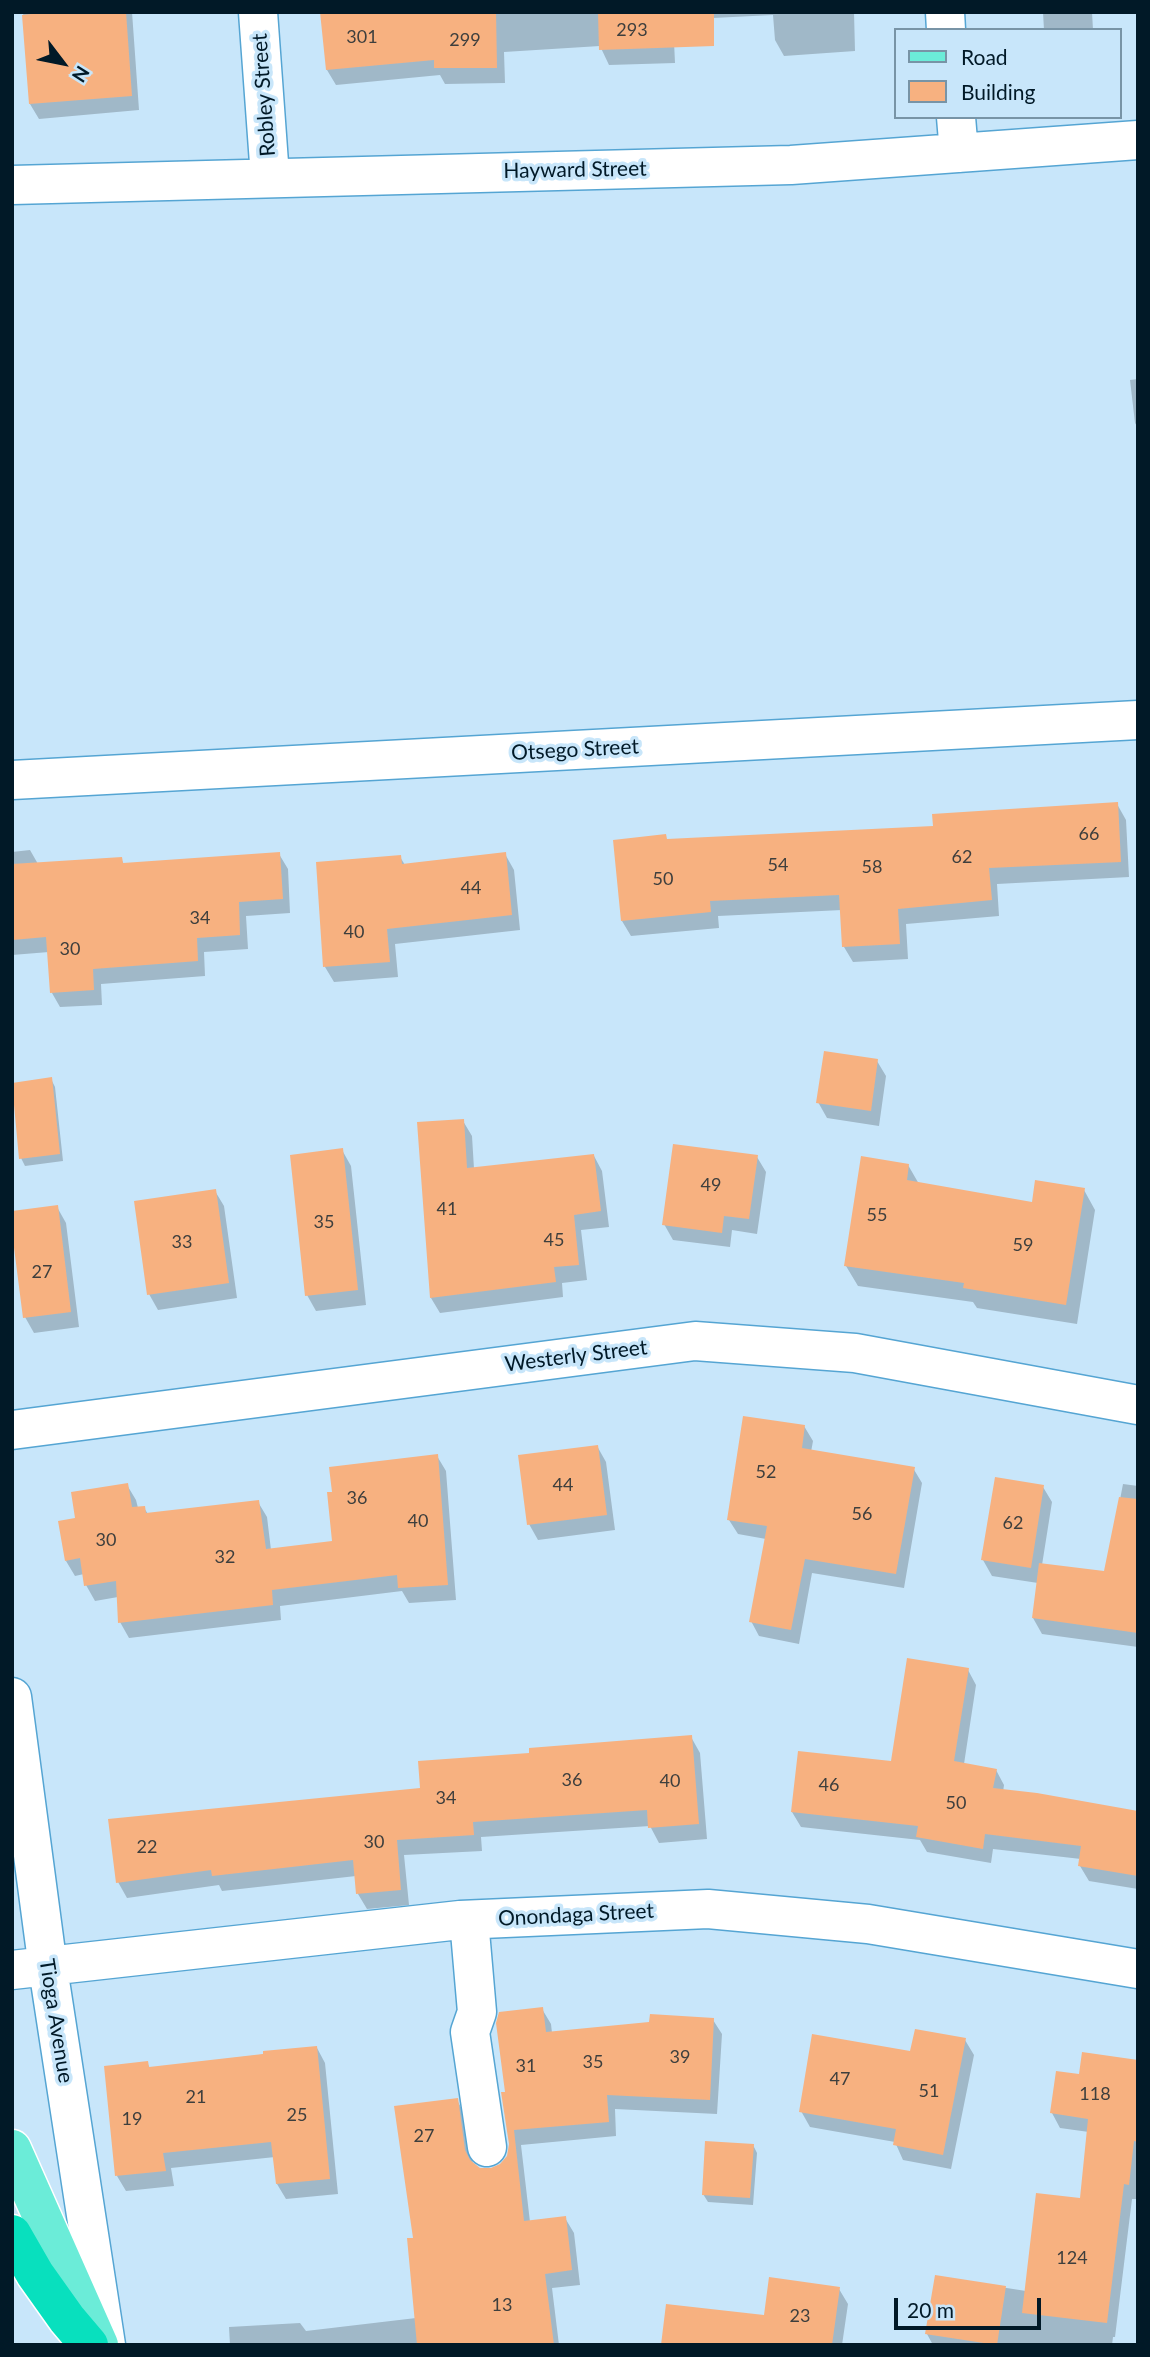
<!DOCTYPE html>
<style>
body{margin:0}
#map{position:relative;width:1150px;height:2357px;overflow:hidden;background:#c8e6fa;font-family:Lato,sans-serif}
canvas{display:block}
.frame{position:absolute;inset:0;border:14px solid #011927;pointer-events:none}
.legend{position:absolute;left:894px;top:28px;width:228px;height:91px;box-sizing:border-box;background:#c8e6fa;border:2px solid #7894a6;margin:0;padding:9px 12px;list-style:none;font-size:21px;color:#011927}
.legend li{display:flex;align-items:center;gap:14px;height:35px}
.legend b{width:35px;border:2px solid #7894a6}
.north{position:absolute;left:28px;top:28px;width:70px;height:70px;-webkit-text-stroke:5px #c8e6fa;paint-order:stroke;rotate:122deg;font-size:19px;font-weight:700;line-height:28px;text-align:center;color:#011927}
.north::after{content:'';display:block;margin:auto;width:24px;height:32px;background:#011927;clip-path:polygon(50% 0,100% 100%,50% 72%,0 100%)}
.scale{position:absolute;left:894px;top:2298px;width:147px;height:32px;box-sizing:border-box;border:4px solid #011927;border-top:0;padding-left:9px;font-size:21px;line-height:24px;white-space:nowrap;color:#011927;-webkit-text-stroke:5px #c8e6fa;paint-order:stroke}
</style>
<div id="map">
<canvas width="1150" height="2357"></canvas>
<div class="frame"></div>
<ul class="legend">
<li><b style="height:9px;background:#6becd8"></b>Road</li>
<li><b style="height:19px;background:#f7b180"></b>Building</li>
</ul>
<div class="north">N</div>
<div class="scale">20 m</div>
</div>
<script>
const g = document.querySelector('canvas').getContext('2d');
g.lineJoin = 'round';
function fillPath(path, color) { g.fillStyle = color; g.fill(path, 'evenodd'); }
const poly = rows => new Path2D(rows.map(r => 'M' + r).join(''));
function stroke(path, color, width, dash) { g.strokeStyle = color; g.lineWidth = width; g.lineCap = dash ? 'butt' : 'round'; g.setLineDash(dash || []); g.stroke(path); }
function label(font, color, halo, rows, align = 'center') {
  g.font = font + ' Lato,sans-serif'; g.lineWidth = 7; g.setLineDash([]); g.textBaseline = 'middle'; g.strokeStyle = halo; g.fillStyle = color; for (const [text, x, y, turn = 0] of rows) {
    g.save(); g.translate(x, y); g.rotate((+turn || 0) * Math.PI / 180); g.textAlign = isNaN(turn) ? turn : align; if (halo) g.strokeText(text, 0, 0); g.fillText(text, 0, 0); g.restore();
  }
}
const shadow = poly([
 [23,12,132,12,139,110,39,119,30,104],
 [322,12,854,12,855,51,784,56,775,40,773,15,673,20,675,63,609,65,600,46,504,52,505,83,445,84,440,75,336,85,327,70],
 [1043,12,1092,12,1093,30,1044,30],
 [1138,379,1138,428,1135,423,1130,380],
 [1117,804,1126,820,1129,877,997,884,999,916,906,924,908,959,853,962,844,947,842,910,718,916,719,928,631,936,622,921,668,840,935,827],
 [30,850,38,864,121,859,124,864,279,854,288,869,290,913,246,916,248,949,204,952,205,976,101,984,102,1005,60,1007,52,993,49,952,12,955,12,852],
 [505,854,514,870,520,930,395,944,398,977,334,982,325,967,318,864,400,857,405,865],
 [877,1061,886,1076,879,1126,827,1118,818,1102],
 [51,1079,55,1087,63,1161,25,1166,21,1158],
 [463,1121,472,1136,474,1169,594,1156,602,1171,609,1227,581,1230,587,1280,562,1283,563,1297,440,1313,431,1298],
 [342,1150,351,1166,366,1305,316,1311,307,1295],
 [757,1157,766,1172,757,1234,732,1230,730,1247,673,1240,664,1224],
 [908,1165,919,1184,1033,1204,1084,1190,1095,1210,1077,1324,977,1308,973,1302,858,1286,846,1266],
 [215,1191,224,1206,237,1298,158,1310,149,1294],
 [57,1207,66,1223,79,1327,34,1333,25,1317],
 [804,1426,813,1441,811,1452,913,1468,922,1483,904,1588,812,1573,799,1644,759,1636,751,1621,766,1539,738,1534,729,1520],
 [597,1446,606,1462,615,1530,538,1540,529,1524],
 [437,1456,446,1471,456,1600,409,1603,402,1591,280,1606,281,1620,129,1638,120,1622,118,1597,95,1601,86,1585,84,1574,75,1576,66,1561,77,1519,127,1485,136,1500,138,1508,144,1508,148,1514,258,1502,267,1517,271,1550,334,1543],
 [1123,1484,1138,1486,1138,1647,1042,1634,1033,1618,1038,1583,992,1576,983,1560,1043,1487,1052,1502,1042,1565,1106,1573],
 [968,1670,976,1685,964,1764,996,1770,1004,1785,1003,1792,1138,1813,1138,1889,1089,1881,1080,1866,1081,1859,993,1849,991,1863,927,1852,920,1840,801,1827,792,1812,892,1763],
 [691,1737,700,1753,707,1839,659,1843,650,1826,481,1837,482,1851,404,1855,409,1905,367,1909,358,1894,356,1876,222,1891,219,1885,127,1898,118,1882,531,1755],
 [542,2009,551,2024,552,2033,713,2020,722,2034,717,2114,615,2109,616,2136,521,2145,530,2222,565,2218,574,2233,580,2285,552,2288,559,2345,230,2345,229,2327,300,2323,306,2331,416,2318,415,2239,457,2100,465,2115,473,2165,479,2169,491,2170,502,2165,509,2156,510,2144,507,2093],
 [965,2040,974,2055,951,2169,903,2160,895,2142,810,2127,801,2111,912,2053],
 [317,2048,325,2063,338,2194,286,2199,277,2184,275,2157,171,2168,174,2186,126,2191,117,2176,147,2063,150,2068],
 [1138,2062,1138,2189,1137,2199,1132,2199,1115,2337,1113,2337,1112,2345,933,2345,927,2334,936,2277,1026,2291,1081,2200,1089,2132,1060,2128,1052,2113,1080,2076],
 [753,2145,757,2153,753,2205,708,2202,703,2194],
 [839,2289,848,2304,842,2345,663,2345,765,2317]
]);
const building = poly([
 [51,12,126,12,132,96,29,104,22,15],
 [320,12,496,12,497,68,434,68,434,60,326,70],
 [598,12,714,12,714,46,599,50],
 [1118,802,1121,862,989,868,992,900,898,909,900,944,842,947,839,895,710,901,711,912,621,921,613,840,666,834,667,839,933,826,932,814],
 [280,852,283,899,239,902,240,935,197,938,198,961,93,969,94,990,50,993,46,937,12,940,12,864,122,857,123,863],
 [506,852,512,915,387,929,390,962,323,967,316,862,401,855,402,864],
 [824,1051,878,1059,871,1111,816,1103],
 [52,1077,60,1154,19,1159,12,1083],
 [464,1119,467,1168,594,1154,601,1211,574,1215,579,1265,554,1267,556,1282,430,1298,417,1122],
 [673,1144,758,1155,749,1219,724,1216,722,1233,662,1225],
 [343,1148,358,1290,305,1296,290,1155],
 [861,1156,909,1164,907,1180,1032,1202,1035,1180,1085,1188,1066,1305,963,1288,964,1283,844,1266],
 [216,1189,229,1283,147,1295,134,1201],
 [58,1205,71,1312,23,1318,12,1232,12,1211],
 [743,1416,805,1425,802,1448,915,1467,896,1574,805,1559,791,1630,749,1622,767,1526,727,1520],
 [598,1445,607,1515,527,1525,518,1455],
 [438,1454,448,1585,398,1588,397,1575,272,1590,273,1605,118,1623,116,1581,84,1586,80,1558,65,1561,58,1521,75,1518,71,1492,128,1483,132,1507,145,1506,146,1513,259,1500,266,1549,332,1541,327,1492,332,1492,329,1467],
 [995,1477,1044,1485,1031,1568,981,1560],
 [1119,1497,1138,1499,1138,1633,1032,1618,1039,1563,1104,1571],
 [907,1658,969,1668,954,1761,997,1769,993,1788,1037,1793,1138,1811,1138,1876,1078,1866,1081,1846,985,1834,983,1849,916,1837,918,1826,791,1812,798,1751,891,1761],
 [692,1735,699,1824,648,1828,647,1810,473,1822,474,1835,397,1840,401,1890,356,1894,353,1860,212,1876,211,1870,116,1883,108,1819,420,1788,418,1761,529,1753,529,1748],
 [543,2007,546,2032,649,2022,650,2014,714,2018,710,2100,607,2095,609,2122,514,2130,524,2221,566,2216,572,2270,545,2274,554,2345,417,2345,407,2238,413,2238,394,2106,458,2098,465,2150,470,2160,480,2168,491,2168,500,2164,507,2156,509,2144,501,2092,505,2092,496,2023,499,2012],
 [915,2029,966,2038,943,2155,893,2145,896,2129,799,2112,812,2034,910,2051],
 [317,2046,330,2179,276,2184,271,2142,163,2153,166,2171,115,2176,104,2066,148,2061,149,2067,263,2054,263,2051],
 [1082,2052,1138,2060,1138,2142,1134,2141,1129,2185,1124,2184,1107,2323,1022,2313,1036,2193,1080,2198,1088,2119,1050,2113,1056,2071,1079,2074],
 [705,2141,754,2144,750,2198,702,2195],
 [935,2275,1006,2286,997,2345,925,2334],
 [769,2277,840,2287,832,2345,661,2345,666,2304,764,2315]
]);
const minor = poly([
 [258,12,270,177],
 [945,12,946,30],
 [956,117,959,153],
 [12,185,791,165,1138,140],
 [12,780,1138,720],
 [12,1430,695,1341,855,1353,1138,1405],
 [12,1697,48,1968,106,2345],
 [469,1920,477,2012,470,2032,487,2147],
 [12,1970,460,1920,708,1909,868,1924,1138,1969]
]);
const major = poly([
 [12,2149,99,2345]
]);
const highway = poly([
 [12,2234,35,2274,67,2319,89,2345]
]);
const numberNames = [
 ["293",632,30],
 ["301",362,37],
 ["299",465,40],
 ["66",1089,834],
 ["62",962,857],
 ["54",778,865],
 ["58",872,867],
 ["50",663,879],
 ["44",471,888],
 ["34",200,918],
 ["40",354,932],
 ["30",70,949],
 ["49",711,1185],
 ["41",447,1209],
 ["55",877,1215],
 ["35",324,1222],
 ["45",554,1240],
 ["33",182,1242],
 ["59",1023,1245],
 ["27",42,1272],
 ["52",766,1472],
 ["44",563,1485],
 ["36",357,1498],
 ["56",862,1514],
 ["40",418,1521],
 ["62",1013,1523],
 ["30",106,1540],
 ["32",225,1557],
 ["36",572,1780],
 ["40",670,1781],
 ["46",829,1785],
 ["34",446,1798],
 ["50",956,1803],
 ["30",374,1842],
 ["22",147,1847],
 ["39",680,2057],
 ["35",593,2062],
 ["31",526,2066],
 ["47",840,2079],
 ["51",929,2091],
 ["118",1095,2094],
 ["21",196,2097],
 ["25",297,2115],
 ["19",132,2119],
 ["27",424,2136],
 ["124",1072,2258],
 ["13",502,2305],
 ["23",800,2316]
];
const streetNames = [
 ["Robley Street",264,95,-94],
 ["Hayward Street",575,170,-1],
 ["Otsego Street",575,750,-3],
 ["Westerly Street",576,1356,-7],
 ["Onondaga Street",576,1915,-3],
 ["Tioga Avenue",56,2021,81]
];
fillPath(shadow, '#0003');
fillPath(building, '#f7b180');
stroke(minor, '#55a5d3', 41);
stroke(major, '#fff', 41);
stroke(highway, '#fff', 41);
stroke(minor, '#fff', 38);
stroke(major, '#6becd8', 38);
stroke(highway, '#08e0be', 38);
label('18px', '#3e3f3d', null, numberNames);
label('21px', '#011927', '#c8e6fa', streetNames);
</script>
